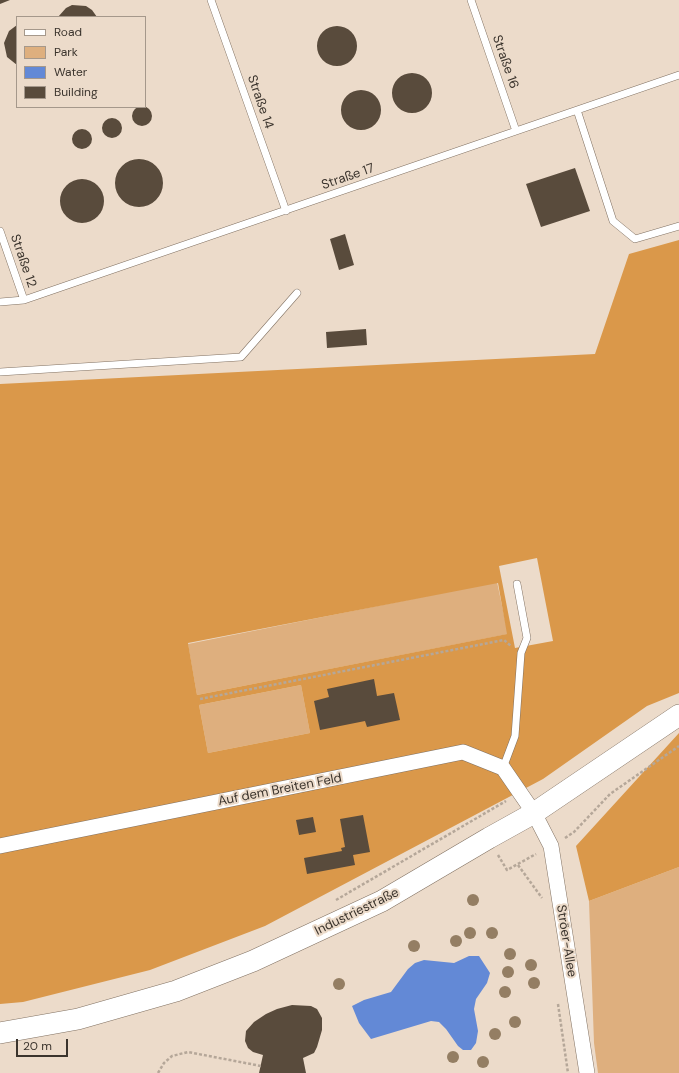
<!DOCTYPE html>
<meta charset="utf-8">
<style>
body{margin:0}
#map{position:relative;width:679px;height:1073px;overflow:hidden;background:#ecdbca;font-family:"DM Sans",sans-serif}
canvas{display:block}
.legend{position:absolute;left:16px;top:16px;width:130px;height:92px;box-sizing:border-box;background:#ecdbca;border:1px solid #a5988b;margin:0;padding:5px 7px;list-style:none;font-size:12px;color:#3b342d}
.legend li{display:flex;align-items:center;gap:8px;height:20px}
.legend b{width:20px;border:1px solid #a5988b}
.scale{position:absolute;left:16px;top:1039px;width:52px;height:18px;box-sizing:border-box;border:2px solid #3b342d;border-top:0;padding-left:5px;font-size:12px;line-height:14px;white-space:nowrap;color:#3b342d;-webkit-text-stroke:3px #ecdbca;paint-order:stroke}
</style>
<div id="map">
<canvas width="679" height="1073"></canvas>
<ul class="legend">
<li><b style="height:5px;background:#fff"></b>Road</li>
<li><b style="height:11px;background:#deaf7e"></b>Park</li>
<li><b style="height:11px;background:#6389d6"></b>Water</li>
<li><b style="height:11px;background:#594b3c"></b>Building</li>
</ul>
<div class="scale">20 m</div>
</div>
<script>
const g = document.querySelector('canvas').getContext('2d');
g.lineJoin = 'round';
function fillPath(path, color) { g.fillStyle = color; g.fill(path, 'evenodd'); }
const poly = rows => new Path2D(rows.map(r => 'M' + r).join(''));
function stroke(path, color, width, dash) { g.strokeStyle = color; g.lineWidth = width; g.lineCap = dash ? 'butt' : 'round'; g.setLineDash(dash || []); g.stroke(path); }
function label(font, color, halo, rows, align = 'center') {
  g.font = font + ' "DM Sans",sans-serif'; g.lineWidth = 4; g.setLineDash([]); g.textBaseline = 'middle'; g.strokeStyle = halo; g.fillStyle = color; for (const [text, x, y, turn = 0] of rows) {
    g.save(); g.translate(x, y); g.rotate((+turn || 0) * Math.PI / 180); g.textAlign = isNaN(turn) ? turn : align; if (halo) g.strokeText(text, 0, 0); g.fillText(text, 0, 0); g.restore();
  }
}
const green = poly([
 [497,582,508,634,197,695,188,644],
 [301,685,310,733,208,753,199,705],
 [679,867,679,1073,598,1073,594,1043,589,901]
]);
const forest = poly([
 [679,240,679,693,647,706,543,779,265,926,150,970,23,1002,0,1004,0,384,595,354,629,254],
 [537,558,553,641,515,648,499,566],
 [498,583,507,634,197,695,188,643],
 [301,685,310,733,208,753,199,705],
 [679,733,679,867,589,901,576,846]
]);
const water = poly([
 [469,956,479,956,490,973,487,983,476,999,474,1009,478,1031,476,1043,471,1050,463,1050,458,1046,446,1029,439,1022,431,1021,371,1039,359,1023,352,1006,364,1000,391,992,408,969,415,963,424,960,454,963]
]);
const building = poly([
 [0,0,10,0,0,4],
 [72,5,86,6,92,10,97,17,58,17,66,8],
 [17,25,17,65,7,57,4,43,9,31],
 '317 46a20 20 0 1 1 40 0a20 20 0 1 1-40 0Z',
 '392 93a20 20 0 1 1 40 0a20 20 0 1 1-40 0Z',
 '341 110a20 20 0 1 1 40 0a20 20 0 1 1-40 0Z',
 '132 116a10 10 0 1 1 20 0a10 10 0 1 1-20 0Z',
 '102 128a10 10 0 1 1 20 0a10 10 0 1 1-20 0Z',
 '72 139a10 10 0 1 1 20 0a10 10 0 1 1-20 0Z',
 '115 183a24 24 0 1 1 48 0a24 24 0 1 1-48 0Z',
 [575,168,590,211,541,227,526,184],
 '60 201a22 22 0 1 1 44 0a22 22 0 1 1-44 0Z',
 [345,234,354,265,339,270,330,239],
 [366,329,367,345,327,348,326,332],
 [374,679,377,696,394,693,400,720,367,727,365,721,320,730,314,701,329,697,327,689],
 [363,815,370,852,353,855,355,865,307,874,304,858,342,851,341,848,345,847,340,819],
 [313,817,316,832,299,835,296,820],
 [292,1005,311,1006,317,1009,322,1018,322,1030,317,1047,314,1053,303,1058,306,1073,259,1073,263,1055,253,1052,248,1048,245,1041,246,1031,254,1022,266,1014,277,1009]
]);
const path = poly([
 [200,699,504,640,511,646],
 [565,838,574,832,610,794,679,746],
 [498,855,507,870,536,854],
 [518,865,542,898],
 [336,900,506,801],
 [558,1004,568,1073],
 [158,1073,164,1063,172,1056,188,1052,261,1066]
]);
const service = poly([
 [211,0,286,211],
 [471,0,516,131],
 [577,110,613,221,635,239,679,226],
 [0,231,24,300],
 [0,302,24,300,679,75],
 [0,372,241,357,297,293],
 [503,768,515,736,521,653,527,638,517,584]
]);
const minor = poly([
 [0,846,463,752,503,768,534,813,551,846,587,1073]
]);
const secondary = poly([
 [0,1033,78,1019,176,991,253,961,382,901,489,838,534,813,679,715]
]);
const trees = [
 [473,900],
 [470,933],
 [492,933],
 [456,941],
 [414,946],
 [510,954],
 [531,965],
 [508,972],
 [534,983],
 [339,984],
 [505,992],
 [515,1022],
 [495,1034],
 [453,1057],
 [483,1062]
];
const streetNames = [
 ["Straße 16",505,62,71],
 ["Straße 14",260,102,71],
 ["Straße 17",348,177,-19],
 ["Straße 12",23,261,71],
 ["Auf dem Breiten Feld",280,790,-11],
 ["Industriestraße",357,912,-26],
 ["Ströer-Allee",566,941,81]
];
fillPath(green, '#deaf7e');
fillPath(forest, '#da984a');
fillPath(water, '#6389d6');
fillPath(building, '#594b3c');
stroke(service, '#817162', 8);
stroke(minor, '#817162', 16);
stroke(secondary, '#817162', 22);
stroke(path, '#b5a799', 2.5, [3, 2]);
stroke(service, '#fff', 7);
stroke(minor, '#fff', 15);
stroke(secondary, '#fff', 21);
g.fillStyle = '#947e63';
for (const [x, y] of trees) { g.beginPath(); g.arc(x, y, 6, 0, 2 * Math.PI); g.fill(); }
label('13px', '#3b342d', '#ecdbca', streetNames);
</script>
